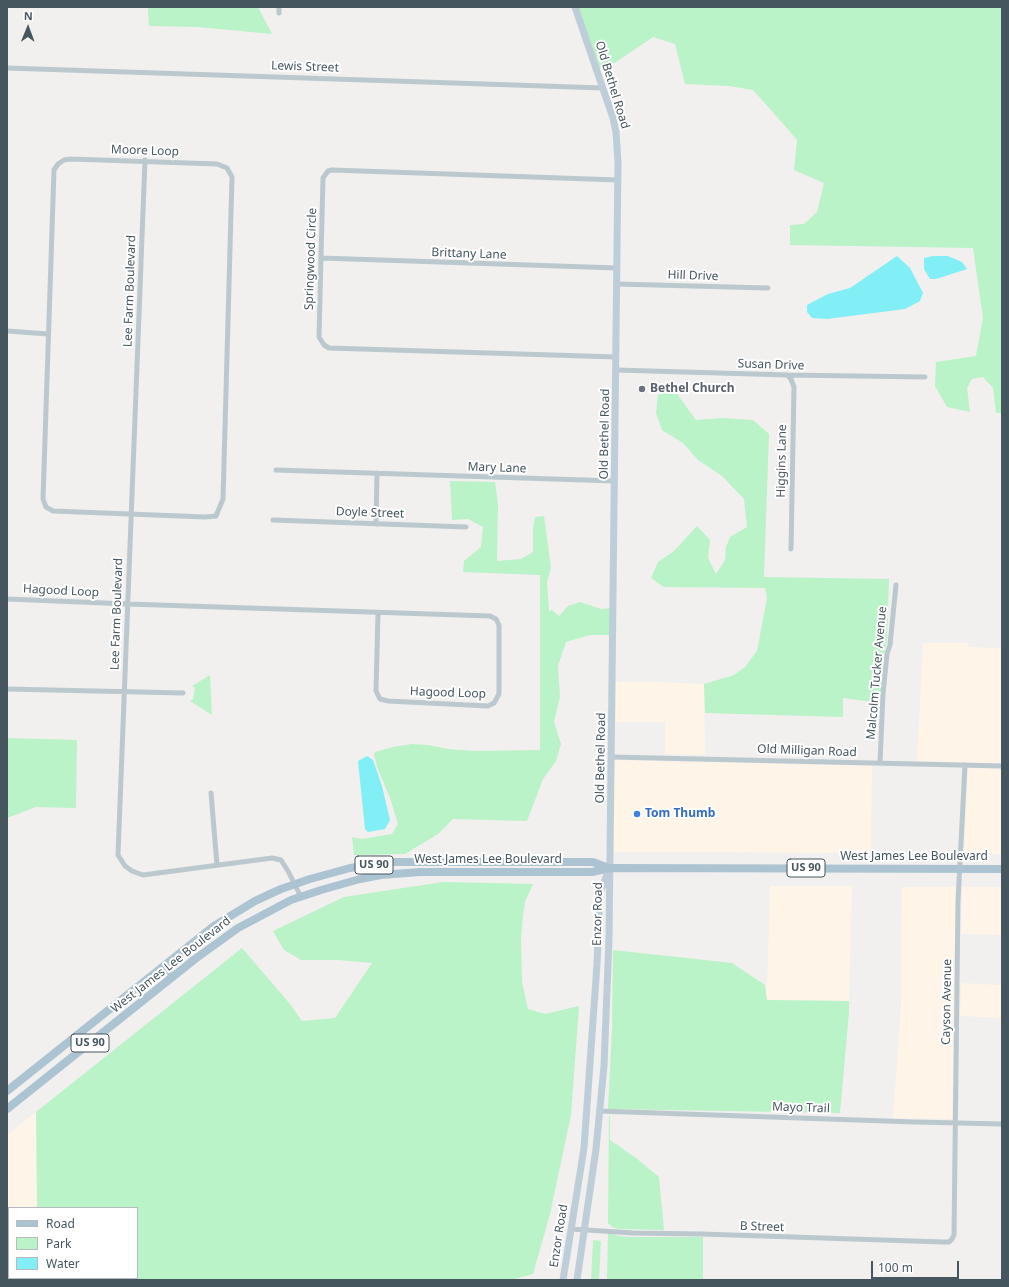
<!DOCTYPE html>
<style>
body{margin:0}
#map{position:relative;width:1009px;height:1287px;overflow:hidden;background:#f2efef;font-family:"Noto Sans",sans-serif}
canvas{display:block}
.frame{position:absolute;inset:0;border:8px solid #45565e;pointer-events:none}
.legend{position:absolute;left:8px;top:1207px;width:130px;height:72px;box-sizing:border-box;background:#fff;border:1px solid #b5bbbf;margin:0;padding:5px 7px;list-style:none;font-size:12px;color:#45565e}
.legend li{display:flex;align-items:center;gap:8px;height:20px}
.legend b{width:20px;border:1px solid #b5bbbf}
.north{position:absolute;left:8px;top:8px;width:40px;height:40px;-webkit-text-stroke:3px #fff;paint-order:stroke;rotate:1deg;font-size:11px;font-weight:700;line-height:16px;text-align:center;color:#45565e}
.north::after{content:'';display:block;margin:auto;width:14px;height:18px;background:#45565e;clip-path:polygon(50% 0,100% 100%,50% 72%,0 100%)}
.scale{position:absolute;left:871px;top:1261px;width:88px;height:18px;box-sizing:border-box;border:2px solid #45565e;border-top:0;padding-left:5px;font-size:12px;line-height:14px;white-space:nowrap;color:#45565e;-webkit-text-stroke:3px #fff;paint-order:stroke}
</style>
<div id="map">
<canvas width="1009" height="1287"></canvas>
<div class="frame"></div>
<ul class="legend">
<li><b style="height:5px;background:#acc4d1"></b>Road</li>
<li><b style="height:11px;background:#b9f3c7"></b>Park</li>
<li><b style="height:11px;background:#82eef5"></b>Water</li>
</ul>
<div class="north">N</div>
<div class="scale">100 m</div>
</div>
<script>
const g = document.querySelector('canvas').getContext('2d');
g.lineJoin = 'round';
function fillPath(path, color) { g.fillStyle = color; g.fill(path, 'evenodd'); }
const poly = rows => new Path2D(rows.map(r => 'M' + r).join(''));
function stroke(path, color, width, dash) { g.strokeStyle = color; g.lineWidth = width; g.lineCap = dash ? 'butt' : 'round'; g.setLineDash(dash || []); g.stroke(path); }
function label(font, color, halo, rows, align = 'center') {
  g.font = font + ' "Noto Sans",sans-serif'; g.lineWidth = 4; g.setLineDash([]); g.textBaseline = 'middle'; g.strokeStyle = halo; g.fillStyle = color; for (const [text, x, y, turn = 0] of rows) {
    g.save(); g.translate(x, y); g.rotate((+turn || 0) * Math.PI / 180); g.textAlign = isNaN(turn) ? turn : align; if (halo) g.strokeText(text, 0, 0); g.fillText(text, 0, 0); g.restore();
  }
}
const commercial = poly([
 [923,643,968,643,969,647,1002,648,1002,763,917,761],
 [616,682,657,682,704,684,705,755,665,754,665,722,615,722],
 [614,760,872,766,871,853,613,852],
 [968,768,1002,769,1002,854,964,854],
 [770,886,852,886,849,1001,767,1000,765,985,767,985],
 [902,887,956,887,952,1119,893,1118,901,1005],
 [962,887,1002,887,1002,935,961,934],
 [961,983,1002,985,1002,1018,960,1016],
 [36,1112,37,1208,9,1208,9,1277,7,1277,7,1135]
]);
const green = poly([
 [148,7,258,7,272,34,198,27,149,26],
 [578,7,1002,7,1002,413,996,413,993,388,983,377,972,379,967,388,970,412,947,407,935,386,936,362,976,356,983,318,973,248,790,245,790,225,804,224,817,212,824,183,794,170,797,140,786,127,753,90,729,86,685,84,675,44,653,37,607,68,599,68],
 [672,387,696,420,723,418,753,420,769,434,764,577,889,579,887,642,884,654,880,703,843,698,843,717,705,713,704,684,734,675,745,667,757,651,767,598,765,588,666,587,662,586,651,578,658,562,674,551,697,526,710,540,708,558,716,574,725,560,726,547,730,537,747,527,744,499,722,476,698,460,683,443,662,430,656,413,658,395],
 [450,481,495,482,498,505,497,561,521,559,533,552,533,528,535,517,544,516,551,568,547,582,549,611,552,610,559,616,568,606,580,602,601,609,611,608,610,633,609,635,590,635,566,642,558,666,560,697,554,722,561,744,556,761,543,779,527,821,453,819,438,834,405,854,354,855,352,837,362,839,392,834,398,824,390,798,377,767,374,754,375,752,393,747,412,744,428,745,448,749,475,751,540,750,540,575,463,572,464,561,481,547,483,527,468,519,452,520],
 [210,675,212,715,190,701,193,699,195,688,192,686],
 [7,738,77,740,76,808,36,807,7,818],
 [443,882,533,884,525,902,523,915,521,940,522,982,528,1009,545,1014,579,1006,571,1115,550,1214,533,1274,511,1280,35,1280,35,1278,137,1278,137,1208,37,1208,36,1112,242,948,290,1004,302,1021,335,1018,372,963,338,960,301,960,284,950,273,931,344,897],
 [613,950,732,963,765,985,767,1000,849,1001,849,1012,840,1113,608,1109,612,1029],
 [609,1116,610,1116,610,1140,636,1158,659,1177,664,1230,619,1229,612,1227,608,1223],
 [608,1232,619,1236,633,1237,703,1237,703,1280,607,1280],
 [593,1240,601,1241,599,1280,591,1280]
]);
const water = poly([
 [897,256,910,268,923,293,920,301,905,309,827,319,812,318,807,312,807,305,828,294,850,288],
 [933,256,948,256,962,262,967,269,936,279,930,279,924,269,924,258],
 [367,756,373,760,382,786,390,820,385,829,368,832,365,829,358,761]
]);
const street = poly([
 [279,13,279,7],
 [7,68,603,88],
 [71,159,217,164,227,168,232,177,223,499,216,516,205,517,53,511,46,507,43,499,54,170,58,164,64,160,71,159],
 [145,160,118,855,125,866,132,871,143,875,272,858,281,860,288,871,301,897],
 [321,258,617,268],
 [617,284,768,288],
 [7,331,48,334],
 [616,357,329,348,324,345,319,337,323,178,328,171,332,170,618,180],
 [616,370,787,375,925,377],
 [787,375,791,379,794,387,791,549],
 [276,470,615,481],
 [273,520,466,527],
 [376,524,377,473],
 [7,599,128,604,490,616,496,619,499,625,499,694,494,703,488,706,388,701,380,699,376,691,378,613],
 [7,689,183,693],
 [612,757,1002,766],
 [880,763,883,694,887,654,890,645,896,585],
 [211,793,217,865],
 [164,966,172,977],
 [599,1111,914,1122,1002,1124],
 [571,1229,633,1233,702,1234,943,1242,949,1242,952,1239,954,1235,958,901,965,765]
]);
const secondary = poly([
 [575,7,613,118,616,132,618,162,609,939,604,1066,596,1149,577,1280],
 [563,1280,584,1148,597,964,600,893,608,872]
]);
const primary = poly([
 [7,1091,214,926,255,901,281,889,310,879,350,868,394,862,593,862,609,868],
 [7,1109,195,959,238,928,291,900,321,890,360,879,381,875,420,872,592,872,610,868,1002,869]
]);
const markers = [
 [642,389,4,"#6b7280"],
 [637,814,4,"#3f7fe0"]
];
const shields = [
 [374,865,38],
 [806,868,38],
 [90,1043,38]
];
const shieldNames = [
 ["US 90",374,865],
 ["US 90",806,868],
 ["US 90",90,1043]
];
const streetNames = [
 ["Lewis Street",305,67,2],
 ["Old Bethel Road",612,85,73],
 ["Moore Loop",145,151,2],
 ["Brittany Lane",469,254,2],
 ["Springwood Circle",311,259,-88],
 ["Hill Drive",693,276,2],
 ["Lee Farm Boulevard",130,291,-88],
 ["Susan Drive",771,365,2],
 ["Old Bethel Road",605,434,-89],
 ["Higgins Lane",782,461,-89],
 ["Mary Lane",497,468,2],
 ["Doyle Street",370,513,2],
 ["Hagood Loop",61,591,3],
 ["Lee Farm Boulevard",117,614,-88],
 ["Malcolm Tucker Avenue",877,673,-85],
 ["Hagood Loop",448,693,2],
 ["Old Milligan Road",807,751,2],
 ["Old Bethel Road",601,758,-89],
 ["West James Lee Boulevard",914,857],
 ["West James Lee Boulevard",488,860],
 ["Enzor Road",598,914,-89],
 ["West James Lee Boulevard",171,965,-38],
 ["Cayson Avenue",947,1002,-89],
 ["Mayo Trail",801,1108,2],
 ["B Street",762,1227,2],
 ["Enzor Road",559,1236,-81]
];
const worshipNames = [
 ["Bethel Church",650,389]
];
const shopNames = [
 ["Tom Thumb",645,814]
];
fillPath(commercial, '#fef4e7');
fillPath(green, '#b9f3c7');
fillPath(water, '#82eef5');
stroke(street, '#bbc9cf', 5);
stroke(secondary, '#beced8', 7);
stroke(primary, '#acc4d1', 8);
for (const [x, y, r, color] of markers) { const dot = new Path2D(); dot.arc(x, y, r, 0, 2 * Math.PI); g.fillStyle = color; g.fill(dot); stroke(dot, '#fff', 1.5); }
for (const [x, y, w] of shields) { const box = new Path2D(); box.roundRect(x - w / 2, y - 9, w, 18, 3); g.fillStyle = '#fff'; g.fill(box); stroke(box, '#45565e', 1); }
label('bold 11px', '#45565e', null, shieldNames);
label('12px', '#45565e', '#fff', streetNames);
label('bold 12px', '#5b616d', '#fff', worshipNames, 'left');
label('bold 12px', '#366cbe', '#fff', shopNames, 'left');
</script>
